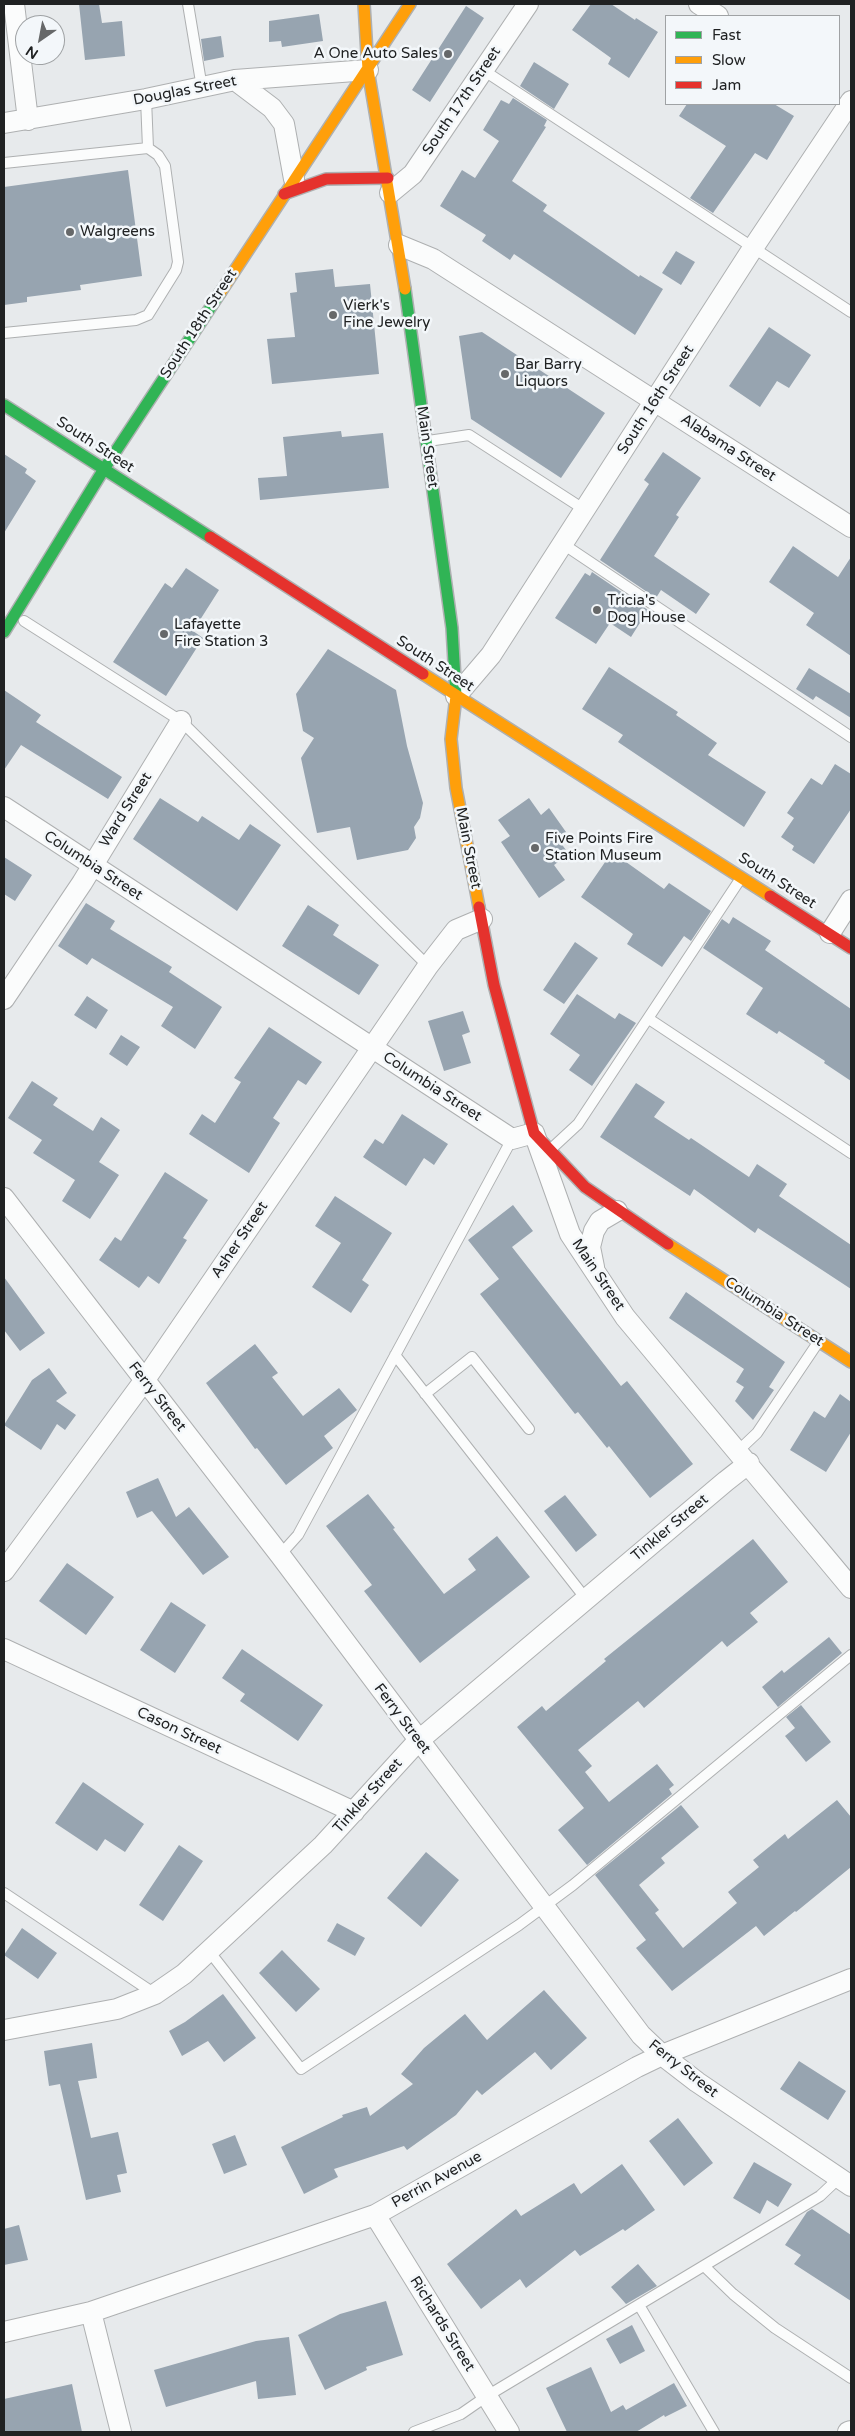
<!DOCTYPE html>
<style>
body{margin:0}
#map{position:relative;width:855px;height:2436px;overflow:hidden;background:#e7eaec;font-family:"Varela Round",sans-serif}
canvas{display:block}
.frame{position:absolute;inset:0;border:5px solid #202223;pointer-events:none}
.legend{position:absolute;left:665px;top:15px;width:175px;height:90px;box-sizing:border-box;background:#f3f7fa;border:1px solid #9fa2a4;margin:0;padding:6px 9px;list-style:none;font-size:15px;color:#202223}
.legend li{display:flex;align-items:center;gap:10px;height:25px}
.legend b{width:25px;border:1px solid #9fa2a4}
.north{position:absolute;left:15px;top:15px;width:50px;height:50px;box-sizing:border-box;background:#f3f7fa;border:1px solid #9fa2a4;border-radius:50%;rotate:213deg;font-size:14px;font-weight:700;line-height:20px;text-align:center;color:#202223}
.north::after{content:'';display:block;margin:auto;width:18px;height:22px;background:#666869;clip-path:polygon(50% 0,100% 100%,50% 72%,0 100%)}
</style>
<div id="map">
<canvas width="855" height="2436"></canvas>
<div class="frame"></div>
<ul class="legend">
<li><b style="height:6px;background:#30b455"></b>Fast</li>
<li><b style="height:6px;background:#ff9f0a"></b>Slow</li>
<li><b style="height:6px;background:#e5322d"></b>Jam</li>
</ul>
<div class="north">N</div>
</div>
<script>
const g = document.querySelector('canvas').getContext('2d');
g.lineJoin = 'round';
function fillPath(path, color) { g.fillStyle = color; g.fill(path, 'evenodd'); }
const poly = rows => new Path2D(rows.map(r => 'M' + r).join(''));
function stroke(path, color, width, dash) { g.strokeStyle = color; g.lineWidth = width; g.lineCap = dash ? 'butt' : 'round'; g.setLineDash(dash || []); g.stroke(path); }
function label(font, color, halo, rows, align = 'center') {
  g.font = font + ' "Varela Round",sans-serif'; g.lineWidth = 5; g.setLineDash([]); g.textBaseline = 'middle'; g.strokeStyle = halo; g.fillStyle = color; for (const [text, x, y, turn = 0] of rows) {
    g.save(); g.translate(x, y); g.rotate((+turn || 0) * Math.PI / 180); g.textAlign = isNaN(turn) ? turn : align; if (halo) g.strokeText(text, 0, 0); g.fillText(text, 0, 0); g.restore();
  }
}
const building = poly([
 [79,4,99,4,102,23,122,21,125,56,85,60],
 [591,4,611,4,635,20,636,18,658,32,629,78,608,64,611,58,572,30],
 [466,6,484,18,430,102,412,90],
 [319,14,323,41,282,47,281,41,269,42,269,21],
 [221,36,224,57,204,61,201,39],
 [534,62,569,84,554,109,520,86],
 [513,98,547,120,544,126,546,127,512,181,547,205,543,211,639,277,640,275,663,289,635,335,514,254,510,260,482,241,486,235,440,206,462,170,475,178,499,141,483,130,501,100,509,104],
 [687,104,774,104,794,116,767,160,755,153,713,213,690,198,726,146,679,116],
 [128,170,142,276,80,285,81,290,27,297,27,302,4,305,4,187],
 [676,251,695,262,681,285,662,273],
 [333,269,335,287,370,284,379,374,272,384,267,339,295,337,290,293,297,292,295,273],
 [769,327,811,355,789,388,777,381,760,407,729,386],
 [482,332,605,413,561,478,471,419,459,336],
 [341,431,342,437,383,433,389,488,260,500,258,478,287,476,283,437],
 [663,452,701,478,676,515,679,517,654,556,710,594,696,614,661,590,656,598,600,560,649,484,644,480],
 [4,454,27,469,25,473,36,481,4,533],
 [793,546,838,577,851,557,851,656,806,625,814,613,769,582],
 [186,568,219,590,193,631,203,638,166,696,113,662,165,583,172,588],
 [592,572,648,610,631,637,610,623,596,644,555,618,585,573,590,576],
 [328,649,396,690,407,746,423,803,420,818,414,827,416,838,408,850,357,860,350,827,317,833,301,758,314,738,303,731,296,694],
 [609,667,678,712,676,715,717,743,708,755,766,792,744,827,618,742,623,735,582,709],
 [809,668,851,694,851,718,816,696,813,700,796,689],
 [4,690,41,715,36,722,122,777,108,799,21,745,4,770],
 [835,764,851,774,851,809,814,864,792,850,794,846,781,837,794,818,787,813,811,778,822,785],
 [160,798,198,822,202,816,239,840,250,824,281,845,237,911,133,839],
 [529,798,541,815,549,808,566,832,557,838,569,854,554,865,565,880,539,898,501,842,510,836,498,820],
 [612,852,664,889,669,883,711,911,691,941,684,936,662,967,627,944,633,934,581,897],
 [4,857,32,875,15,901,4,894],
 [86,903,115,921,110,929,172,967,169,972,222,1007,195,1049,161,1026,173,1007,92,958,87,965,58,946],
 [308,905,339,925,333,935,379,965,359,995,282,946],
 [733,917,771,941,765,950,851,1009,851,1081,824,1063,825,1061,779,1031,777,1034,746,1014,763,988,703,948,722,919,729,924],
 [575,942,598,958,564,1004,543,990],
 [577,994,615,1019,619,1013,636,1023,592,1086,569,1070,580,1055,550,1034],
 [87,996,108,1010,96,1029,74,1015],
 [463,1011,470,1032,462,1035,471,1063,444,1071,428,1021],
 [269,1027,322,1062,306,1085,298,1080,273,1118,280,1123,249,1173,189,1134,202,1114,215,1123,241,1082,234,1078],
 [121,1035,140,1047,127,1066,109,1054],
 [32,1081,58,1098,53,1105,93,1131,101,1117,120,1130,99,1162,119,1175,90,1219,62,1201,75,1180,33,1153,42,1140,8,1118],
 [636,1083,665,1102,654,1117,689,1140,691,1138,749,1177,757,1164,787,1184,779,1196,851,1245,851,1289,758,1228,755,1233,694,1189,690,1196,600,1137],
 [402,1114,448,1144,434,1165,424,1158,406,1186,363,1157,375,1139,383,1144],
 [165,1172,208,1200,183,1238,187,1240,159,1284,148,1276,139,1288,99,1260,115,1237,121,1241],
 [335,1196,392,1233,362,1280,369,1285,351,1313,312,1287,341,1243,315,1226],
 [513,1205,533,1231,512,1247,621,1386,627,1381,693,1464,650,1498,609,1446,607,1448,578,1412,575,1414,480,1294,499,1279,468,1240],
 [4,1277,45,1333,20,1351,4,1330],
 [686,1292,785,1362,769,1387,774,1390,753,1420,735,1401,744,1387,736,1382,744,1369,669,1318],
 [255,1344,278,1373,272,1377,303,1416,339,1388,357,1410,324,1436,333,1448,286,1485,257,1448,255,1449,206,1383],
 [49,1368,67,1393,56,1401,76,1415,65,1430,57,1424,41,1450,4,1425,32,1380],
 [840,1394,851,1402,851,1432,826,1472,790,1450,814,1411,825,1418],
 [158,1478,176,1517,189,1507,229,1557,203,1575,152,1511,137,1518,126,1492],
 [368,1494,395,1528,393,1529,444,1594,476,1570,468,1559,497,1536,530,1577,420,1663,364,1591,372,1585,326,1526],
 [565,1495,597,1535,576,1552,544,1511],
 [753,1539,788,1582,750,1613,758,1622,727,1647,722,1641,644,1708,638,1701,578,1750,592,1766,585,1772,609,1802,657,1764,674,1785,669,1789,672,1794,587,1865,558,1830,584,1808,517,1727,542,1706,546,1711,606,1661,604,1659],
 [67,1563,114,1597,86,1635,39,1601],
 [171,1602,206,1625,175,1673,140,1650],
 [829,1637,842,1653,778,1707,762,1687,782,1670,784,1673],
 [242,1649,323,1705,298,1741,240,1701,245,1694,222,1678],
 [801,1705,831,1742,806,1762,785,1736,795,1728,786,1717],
 [83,1782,144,1824,125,1852,105,1839,97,1851,55,1823],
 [837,1800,851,1817,851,1867,796,1912,795,1911,764,1936,756,1926,672,1991,636,1948,646,1940,595,1875,681,1805,699,1827,661,1858,665,1863,639,1885,659,1910,655,1913,683,1948,737,1903,728,1892,759,1867,753,1860,785,1834,788,1839],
 [179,1845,203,1861,163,1921,139,1905],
 [426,1852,459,1880,421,1927,387,1898],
 [337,1923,365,1938,355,1956,327,1941],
 [22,1928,57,1953,38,1979,4,1955],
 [282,1950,320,1989,296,2012,259,1973],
 [544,1990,587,2038,551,2070,535,2052,482,2095,477,2090,456,2115,407,2150,404,2146,334,2169,338,2177,304,2194,281,2147,343,2117,342,2115,367,2107,370,2116,413,2084,401,2074,424,2048,465,2014,487,2040],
 [223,1994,256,2038,224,2062,208,2041,182,2056,169,2031,185,2022],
 [92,2043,97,2078,78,2081,91,2138,118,2132,127,2173,117,2175,121,2192,86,2200,60,2084,49,2086,44,2051],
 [799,2061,846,2091,828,2120,780,2089],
 [678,2118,713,2163,684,2186,649,2141],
 [235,2135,247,2165,224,2174,212,2144],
 [754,2162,792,2184,778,2207,767,2200,760,2214,733,2198],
 [622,2164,655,2210,625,2231,623,2229,580,2256,575,2250,526,2288,520,2279,481,2309,447,2264,516,2209,521,2216,574,2183,581,2194],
 [812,2209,851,2235,851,2301,794,2264,801,2255,785,2245,807,2212],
 [19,2225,28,2260,4,2265,4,2229],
 [638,2264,657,2286,626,2304,611,2287],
 [386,2301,403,2355,366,2367,367,2370,325,2390,298,2335,340,2314],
 [632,2325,645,2351,620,2364,606,2339],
 [289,2337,296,2395,258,2399,256,2381,166,2407,154,2370,256,2341],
 [591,2367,611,2412,623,2405,626,2410,674,2383,687,2406,665,2417,664,2415,636,2432,567,2432,546,2388],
 [72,2384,82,2432,4,2432,4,2399]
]);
const lane = poly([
 [188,4,202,88],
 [483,70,851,312],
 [146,99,148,148],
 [4,163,148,148,158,155,165,166,178,262,176,270,148,315,136,320,4,333],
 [428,441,469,435,585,510],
 [563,544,851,737],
 [24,621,181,721,428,966],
 [649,1019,851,1153],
 [551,1149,578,1124,741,878],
 [395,1355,586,1599],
 [425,1394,472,1357,529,1429],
 [738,1451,757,1433,819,1341],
 [280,1555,298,1535,512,1139],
 [4,1893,155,1994],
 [209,1951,301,2069,519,1925,573,1885,851,1655],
 [704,2266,733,2294,775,2328,851,2378],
 [639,2305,714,2432],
 [414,2432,461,2414,487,2396,820,2196,839,2178]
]);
const street = poly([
 [14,4,28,120],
 [699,4,718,16],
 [235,80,272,108,284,124,294,179],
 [4,123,146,99,235,80,368,70],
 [390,193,413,174,528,4],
 [399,245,433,259,851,527],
 [456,696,491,655,753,248,851,101],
 [4,807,512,1139,534,1133,570,1234,625,1317,851,1588],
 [830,933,851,900],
 [4,999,82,883,181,721],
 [4,1198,280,1555,641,2035,662,2055,697,2082,851,2186],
 [594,1267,590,1247,594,1231,600,1221,617,1211],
 [4,1571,144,1381,428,966,456,930,482,919],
 [4,1649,354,1812],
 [4,2030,117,2009,155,1994,184,1974,323,1845,418,1741,726,1481,749,1463],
 [375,2215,509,2432],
 [91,2312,121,2432],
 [4,2332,91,2312,375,2215,637,2067,662,2055,851,1979],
 [848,2432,851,2431]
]);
const fast = poly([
 [405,289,452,628,456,696],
 [4,405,210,537],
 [4,632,104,469,220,293]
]);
const slow = poly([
 [364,4,368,70,405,289],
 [220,293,410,4],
 [423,674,770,896],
 [456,696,451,739,456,788,479,907],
 [668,1244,851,1362]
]);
const jam = poly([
 [284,194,326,179,388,178],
 [210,537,423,674],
 [770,896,851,948],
 [479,907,494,985,534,1133,585,1187,668,1244]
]);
const markers = [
 [448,54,5,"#666869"],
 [70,232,5,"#666869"],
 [333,315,5,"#666869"],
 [505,374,5,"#666869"],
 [597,610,5,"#666869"],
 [164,634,5,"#666869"],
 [535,848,5,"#666869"]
];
const poiNames = [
 ["A One Auto Sales",438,54,"right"],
 ["Walgreens",80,232],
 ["Vierk's",343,306],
 ["Fine Jewelry",343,323],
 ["Bar Barry",515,365],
 ["Liquors",515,382],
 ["Tricia's",607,601],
 ["Dog House",607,618],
 ["Lafayette",174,625],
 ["Fire Station 3",174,642],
 ["Five Points Fire",545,839],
 ["Station Museum",545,856]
];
const streetNames = [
 ["Douglas Street",185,91,-11],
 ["South 17th Street",462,101,-56],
 ["South 18th Street",199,324,-57],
 ["South 16th Street",656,400,-57],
 ["South Street",95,445,33],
 ["Main Street",427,447,82],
 ["Alabama Street",728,448,33],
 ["South Street",435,664,33],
 ["Ward Street",126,810,-58],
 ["Main Street",468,848,79],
 ["Columbia Street",93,866,33],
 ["South Street",777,881,33],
 ["Columbia Street",432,1087,33],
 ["Asher Street",240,1240,-56],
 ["Main Street",598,1275,56],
 ["Columbia Street",774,1312,33],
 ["Ferry Street",157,1397,52],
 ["Tinkler Street",670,1528,-40],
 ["Ferry Street",402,1719,53],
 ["Cason Street",179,1731,25],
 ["Tinkler Street",368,1796,-48],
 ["Ferry Street",683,2069,38],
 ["Perrin Avenue",437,2180,-29],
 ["Richards Street",442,2324,58]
];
fillPath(building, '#97a4b0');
stroke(lane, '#aeb0b1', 12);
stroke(street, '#aeb0b1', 22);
stroke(fast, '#aeb0b1', 14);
stroke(slow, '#aeb0b1', 14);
stroke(jam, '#aeb0b1', 14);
stroke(lane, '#fbfcfc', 10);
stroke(street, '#fbfcfc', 20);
stroke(fast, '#30b455', 11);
stroke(slow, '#ff9f0a', 11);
stroke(jam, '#e5322d', 11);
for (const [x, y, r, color] of markers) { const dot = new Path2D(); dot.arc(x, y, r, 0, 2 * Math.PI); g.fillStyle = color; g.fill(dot); stroke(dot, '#f3f7fa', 2); }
label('15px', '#202223', '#f3f7fa', poiNames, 'left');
label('15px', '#202223', '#f3f7fa', streetNames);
</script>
